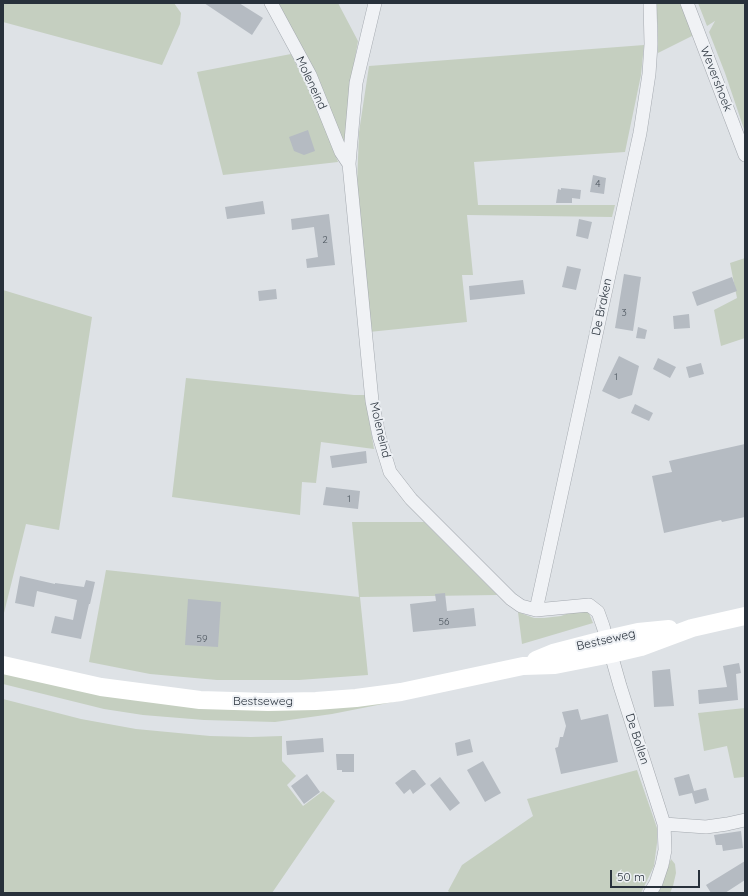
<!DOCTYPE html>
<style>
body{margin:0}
#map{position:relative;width:748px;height:896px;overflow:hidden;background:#dee2e6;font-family:Quicksand,sans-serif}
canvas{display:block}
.frame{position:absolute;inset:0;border:4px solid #28313b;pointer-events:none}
.scale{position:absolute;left:610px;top:870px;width:90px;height:18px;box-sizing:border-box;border:2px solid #28313b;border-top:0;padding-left:5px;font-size:12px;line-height:14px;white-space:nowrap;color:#28313b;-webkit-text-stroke:3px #edf0f4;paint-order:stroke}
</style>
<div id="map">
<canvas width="748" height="896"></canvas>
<div class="frame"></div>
<div class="scale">50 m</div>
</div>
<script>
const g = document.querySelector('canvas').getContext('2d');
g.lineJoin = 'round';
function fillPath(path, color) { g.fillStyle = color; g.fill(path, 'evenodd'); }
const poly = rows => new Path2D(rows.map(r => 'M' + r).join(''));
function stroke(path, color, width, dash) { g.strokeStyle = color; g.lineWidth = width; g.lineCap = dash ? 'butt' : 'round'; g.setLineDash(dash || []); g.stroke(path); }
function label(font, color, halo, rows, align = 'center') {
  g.font = font + ' Quicksand,sans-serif'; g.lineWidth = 4; g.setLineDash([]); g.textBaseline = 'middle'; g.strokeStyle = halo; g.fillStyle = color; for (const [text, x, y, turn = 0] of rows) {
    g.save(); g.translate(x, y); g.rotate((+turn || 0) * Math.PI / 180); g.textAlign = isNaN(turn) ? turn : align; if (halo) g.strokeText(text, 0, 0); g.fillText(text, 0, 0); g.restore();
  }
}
const green = poly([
 [3,3,174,3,181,13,180,24,162,65,3,22],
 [277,3,338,3,358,41,353,70,345,143,343,143],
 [656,3,682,3,694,35,658,53,658,30],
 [698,3,745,3,745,132,725,73,709,32,715,21,707,26],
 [644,45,641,75,625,152,474,162,478,205,615,205,612,217,467,215,473,275,462,275,467,322,369,332,357,185,359,132,369,66],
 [291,54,319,111,338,162,223,175,197,72],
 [745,258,745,338,721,346,714,310,737,298,730,263],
 [3,290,92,317,59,530,26,524,3,617],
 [186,378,354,395,365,395,374,449,321,442,316,483,302,482,300,515,172,497],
 [352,522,424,522,497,595,360,597,368,675,299,680,217,680,150,674,89,662,106,570,359,597],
 [577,610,584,610,589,613,593,623,522,644,518,612,534,618,544,618,561,616],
 [3,671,99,693,398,696,398,701,332,714,275,722,204,720,143,715,104,709,7,685,3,684],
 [3,699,81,719,136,729,210,736,251,737,282,736,282,761,296,776,287,785,303,806,323,791,335,801,272,893,3,893],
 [745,708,745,779,744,777,734,778,727,746,704,751,698,713],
 [637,770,657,828,657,843,654,866,641,893,450,893,448,891,462,865,533,816,527,799],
 [671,859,675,864,676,873,673,886,670,893,658,893]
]);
const building = poly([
 [204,3,239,3,263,18,252,35],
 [308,130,315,151,304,155,294,151,289,137],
 [593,175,606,178,604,194,590,192],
 [561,188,581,190,580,199,572,198,572,203,556,203,558,189,561,190],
 [263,201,265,214,227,219,225,207],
 [329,214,335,265,307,268,306,259,318,257,314,227,292,230,291,219],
 [579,219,592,222,588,239,576,236],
 [567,266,581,269,576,290,562,287],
 [624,274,641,277,633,331,615,328],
 [732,277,737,291,697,306,692,292],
 [523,280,525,294,470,300,469,286],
 [276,289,277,299,259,301,258,291],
 [689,314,690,328,674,329,673,316],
 [638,327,647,330,645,339,636,338],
 [619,356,639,366,632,395,619,399,602,391],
 [658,358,676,367,670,378,653,369],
 [701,363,704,374,689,378,686,367],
 [635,404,653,413,649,421,631,413],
 [745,444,745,517,722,522,721,520,664,533,652,476,672,472,669,461],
 [366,451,367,463,332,468,330,456],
 [326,487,360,491,358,509,323,505],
 [20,576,55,584,55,583,84,587,86,580,95,582,90,604,89,604,81,639,51,633,55,616,73,620,77,600,37,591,34,607,15,603],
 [445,593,447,611,474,608,476,626,413,632,410,604,436,601,435,594],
 [188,599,221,602,218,647,185,645],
 [739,663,741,673,736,674,738,700,699,704,698,690,727,687,723,666],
 [670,669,674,706,654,707,652,671],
 [578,709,581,720,608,714,618,762,561,774,555,748,558,747,560,737,563,737,566,726,562,712],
 [323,738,324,752,287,755,286,741],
 [470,739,473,752,457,756,455,743],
 [336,754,354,754,354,772,342,772,342,770,337,770],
 [483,761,501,793,485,802,467,770],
 [412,770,415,770,426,784,413,794,410,789,404,794,395,783],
 [307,774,320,792,304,804,291,786],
 [689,774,694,791,706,788,709,800,695,804,692,793,679,796,674,778],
 [440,777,460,803,450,811,430,785],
 [741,831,743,848,723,851,722,845,716,845,714,835],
 [745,861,745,880,725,893,711,893,706,885]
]);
const minor = poly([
 [271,3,310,75,341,152,349,164],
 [375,3,356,83,349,164,372,401,379,436,390,472,411,499,511,599,521,606,536,610,589,605,598,612,603,626,620,686,664,824,665,850,662,865,656,883,650,893],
 [687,3,745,155],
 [536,610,640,133,649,74,651,44,650,3],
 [664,824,706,827,727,824,745,820]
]);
const secondary = poly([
 [536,660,553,653,607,639,638,632,669,629],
 [3,665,101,687,200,700,268,702,316,701,356,698,401,692,523,666,555,665,611,654,641,647,692,628,745,616]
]);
const numberNames = [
 ["4",598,184],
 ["2",325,240],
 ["3",624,313],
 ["1",616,377],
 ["1",349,499],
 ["56",444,622],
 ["59",202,639]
];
const streetNames = [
 ["Wevershoek",716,79,69],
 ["Moleneind",311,83,65],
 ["De Braken",602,307,-78],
 ["Moleneind",380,430,77],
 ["Bestseweg",606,640,-13],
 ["Bestseweg",263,701],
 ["De Bollen",637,739,72]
];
fillPath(green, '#c5cfc0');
fillPath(building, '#b5bbc2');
stroke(minor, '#a4a9af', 14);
stroke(minor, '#f0f2f5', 13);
stroke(secondary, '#fff', 18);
label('10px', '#4b545d', null, numberNames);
label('12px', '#28313b', '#edf0f4', streetNames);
</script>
